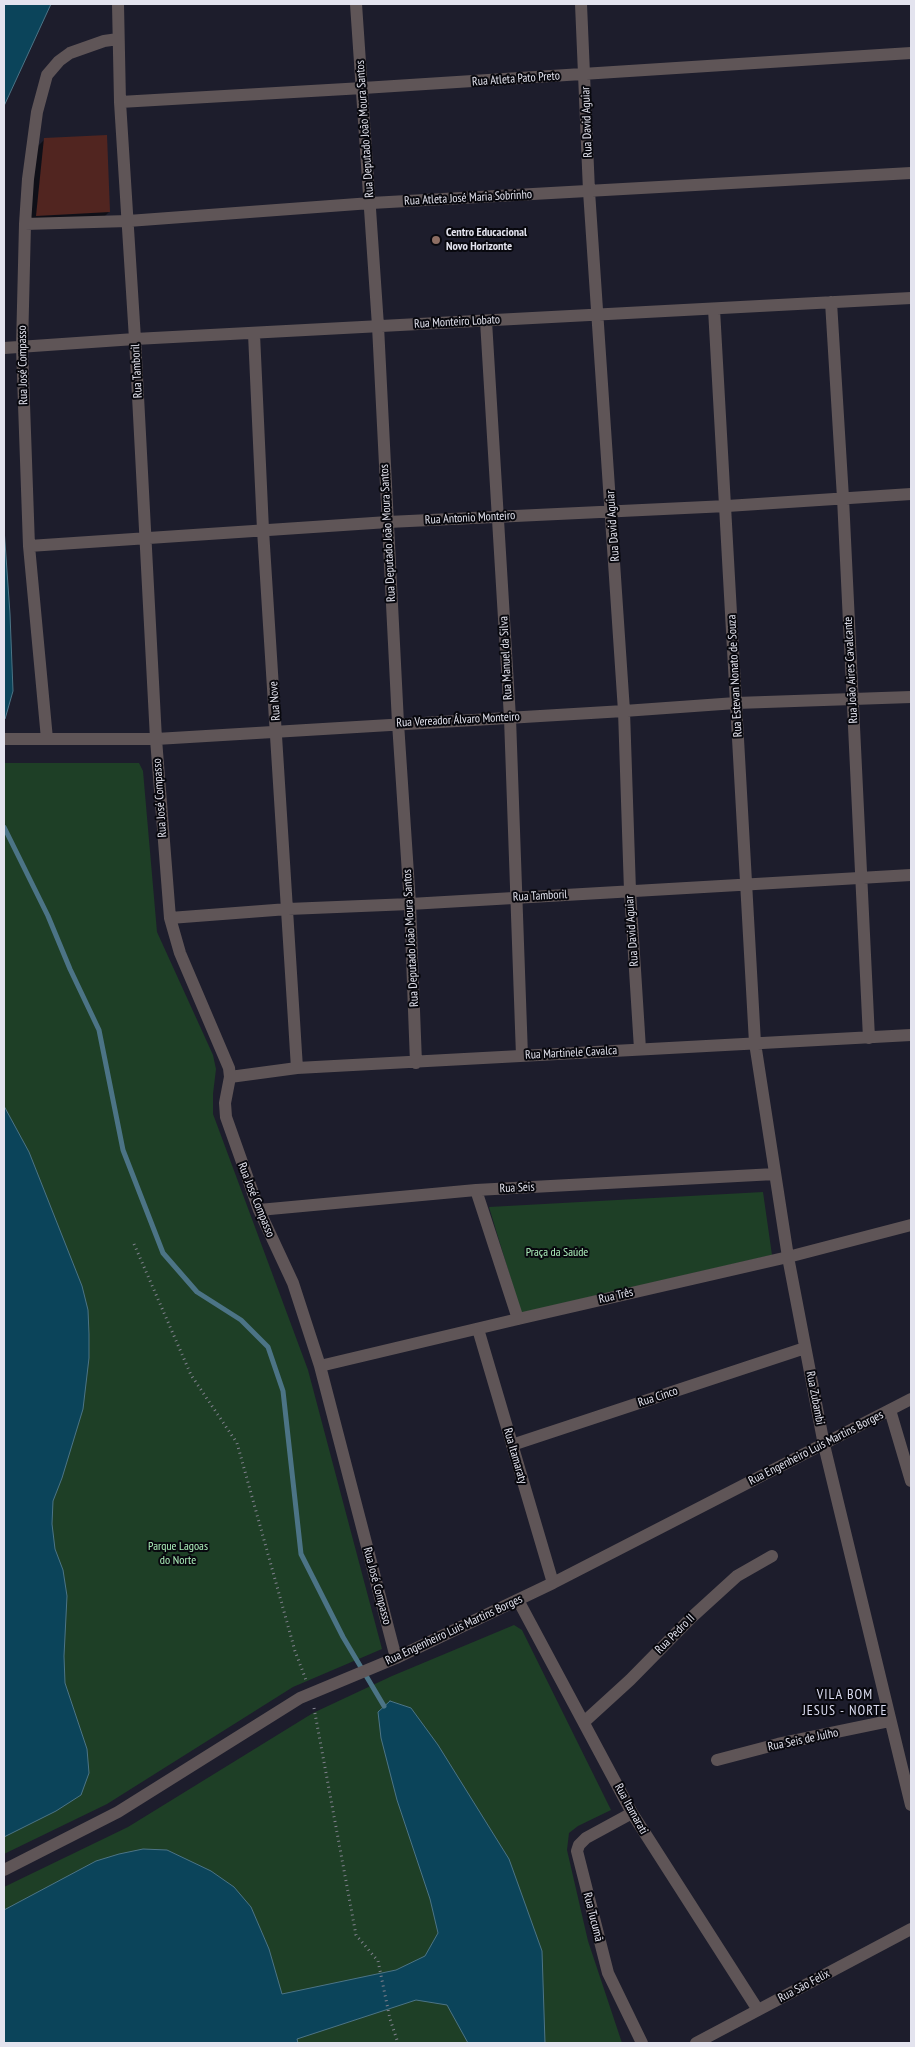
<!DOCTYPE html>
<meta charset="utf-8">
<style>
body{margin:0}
#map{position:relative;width:915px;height:2047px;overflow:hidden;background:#1d1d2c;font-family:"PT Sans Narrow",sans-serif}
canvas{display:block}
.frame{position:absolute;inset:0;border:5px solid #e3e3ee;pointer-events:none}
</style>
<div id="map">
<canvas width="915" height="2047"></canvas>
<div class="frame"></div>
</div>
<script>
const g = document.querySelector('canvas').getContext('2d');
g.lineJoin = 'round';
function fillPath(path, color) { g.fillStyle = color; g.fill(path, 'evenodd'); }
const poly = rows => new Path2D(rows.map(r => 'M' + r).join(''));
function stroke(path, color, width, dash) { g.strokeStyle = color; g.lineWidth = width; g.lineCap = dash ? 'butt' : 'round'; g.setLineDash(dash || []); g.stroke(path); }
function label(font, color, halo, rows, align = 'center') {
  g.font = font + ' "PT Sans Narrow",sans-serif'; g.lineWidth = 4; g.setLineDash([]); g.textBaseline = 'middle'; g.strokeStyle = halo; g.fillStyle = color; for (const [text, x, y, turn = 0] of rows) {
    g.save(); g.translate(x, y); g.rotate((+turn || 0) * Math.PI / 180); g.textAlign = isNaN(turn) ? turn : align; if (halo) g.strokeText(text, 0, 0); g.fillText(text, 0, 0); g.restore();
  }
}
const green = poly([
 [4,763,139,763,143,771,157,932,213,1055,216,1069,213,1094,213,1114,308,1370,382,1649,293,1687,107,1804,4,1854],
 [763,1192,772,1255,521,1313,489,1207],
 [514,1625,522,1630,611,1810,578,1826,569,1833,567,1850,588,1941,622,2043,4,2043,4,1887,128,1827,313,1713,392,1676]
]);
const water = poly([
 [4,4,51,4,4,106,4,4],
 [4,528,10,614,13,691,5,719,4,719,4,528],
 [4,1106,29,1152,82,1286,88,1310,89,1334,89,1358,83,1409,62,1478,53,1501,52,1524,55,1549,63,1570,67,1596,64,1656,65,1683,87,1749,89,1773,81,1795,56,1811,4,1837,4,1106],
 [390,1701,411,1708,438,1745,509,1859,542,1951,545,2043,468,2043,447,2005,416,2000,297,2039,298,2043,4,2043,4,1910,96,1861,119,1854,143,1849,167,1850,211,1871,234,1887,251,1907,269,1949,282,1994,396,1970,425,1956,438,1933,430,1899,397,1800,381,1738,378,1712,390,1701]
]);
const shadow = poly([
 [44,140,109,212,95,226,22,229,30,154]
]);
const stream = poly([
 [4,827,48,916,70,969,99,1030,123,1150,163,1253,197,1292,241,1320,268,1347,283,1391,301,1554,343,1637,384,1706]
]);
const building = poly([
 [107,135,110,212,36,216,44,138]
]);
const path = poly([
 [134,1244,191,1375,237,1443,295,1651,306,1680],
 [314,1708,356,1935,378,1961,390,2019,398,2043]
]);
const minor = poly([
 [118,4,120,102,135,339,156,739,170,918,180,953,229,1068,230,1077,225,1103,226,1117,259,1210,293,1283,320,1366,396,1658],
 [356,4,378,326,398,723,410,904,416,1063],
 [581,4,589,191,624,711,630,891,640,1049],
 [120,102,363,88,911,53],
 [25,224,128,221,371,203,911,173],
 [831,302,843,498,869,1038],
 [714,309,755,1043,788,1257,824,1445,911,1805],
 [486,321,510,718,522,1056],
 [254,334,263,530,297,1068],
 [4,348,135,339,911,298],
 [29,546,388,522,727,506,911,494],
 [4,739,156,739,624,711,736,703,911,697],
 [47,739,29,546,22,347,25,224,28,179,37,112,47,75,59,61,70,53,104,41,118,39],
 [170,918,288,909,410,904,911,875],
 [230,1077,297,1068,911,1035],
 [476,1190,518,1319],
 [259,1210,476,1190,775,1174],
 [478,1329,553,1583],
 [320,1366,518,1319,788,1257,911,1225],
 [890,1410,911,1481],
 [512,1445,805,1348],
 [518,1600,632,1813,758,2010],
 [584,1722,630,1680,692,1617,737,1576,772,1556],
 [717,1760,778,1744,889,1721],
 [632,1813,586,1838,579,1845,577,1851,608,1973,642,2043],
 [4,1870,118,1812,300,1698,396,1658,553,1583,911,1399],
 [696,2043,911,1929]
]);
const markers = [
 [436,240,5,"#8d6e63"]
];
const streetNames = [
 ["Rua Atleta Pato Preto",516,79,-4],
 ["Rua David Aguiar",587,122,-92],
 ["Rua Deputado João Moura Santos",365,129,-94],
 ["Rua Atleta José Maria Sobrinho",468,198,-3],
 ["Rua Monteiro Lobato",457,322,-3],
 ["Rua José Compasso",23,365,-91],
 ["Rua Tamboril",137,371,-93],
 ["Rua Antonio Monteiro",470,518,-3],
 ["Rua David Aguiar",613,526,-94],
 ["Rua Deputado João Moura Santos",388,533,-93],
 ["Rua Manuel da Silva",506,658,-93],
 ["Rua João Aires Cavalcante",851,670,-93],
 ["Rua Estevan Nonato de Souza",735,676,-93],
 ["Rua Nove",275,701,-94],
 ["Rua Vereador Álvaro Monteiro",458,720,-3],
 ["Rua José Compasso",160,798,-94],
 ["Rua Tamboril",540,896,-3],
 ["Rua David Aguiar",632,931,-94],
 ["Rua Deputado João Moura Santos",411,938,-93],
 ["Rua Martinele Cavalca",571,1053,-3],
 ["Rua Seis",517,1188,-3],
 ["Rua José Compasso",256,1200,68],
 ["Rua Três",616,1296,-13],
 ["Rua Cinco",658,1397,-18],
 ["Rua Zubambi",815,1398,79],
 ["Rua Engenheiro Luis Martins Borges",816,1448,-27],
 ["Rua Itamaraty",515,1456,74],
 ["Rua José Compasso",377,1586,75],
 ["Rua Engenheiro Luis Martins Borges",454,1630,-25],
 ["Rua Pedro II",675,1634,-45],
 ["Rua Seis de Julho",803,1740,-12],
 ["Rua Itamarati",631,1809,61],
 ["Rua Tucumã",593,1917,76],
 ["Rua São Felix",804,1986,-28]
];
const poiNames = [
 ["Centro Educacional",446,233],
 ["Novo Horizonte",446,247]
];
const parkNames = [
 ["Praça da Saúde",557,1253],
 ["Parque Lagoas",178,1547],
 ["do Norte",178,1561]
];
const neighbourhoodNames = [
 ["VILA BOM",845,1695],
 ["JESUS - NORTE",845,1711]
];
fillPath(green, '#1e3f26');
fillPath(water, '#0b445a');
stroke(water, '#4c7486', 1);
fillPath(shadow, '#0007');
stroke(stream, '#4c7486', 5);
fillPath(building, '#512520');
stroke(path, '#81818e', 3, [1, 4]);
stroke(minor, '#5f5557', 12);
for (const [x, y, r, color] of markers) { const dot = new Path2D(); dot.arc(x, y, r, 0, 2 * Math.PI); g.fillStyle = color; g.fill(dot); stroke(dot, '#08080e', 2); }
label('12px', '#e3e3ee', '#08080e', streetNames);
label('bold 12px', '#e3e3ee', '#08080e', poiNames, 'left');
label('12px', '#aceeba', '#08080e', parkNames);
g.letterSpacing = '1px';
label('14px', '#dcddf2', '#08080e', neighbourhoodNames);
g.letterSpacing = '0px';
</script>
